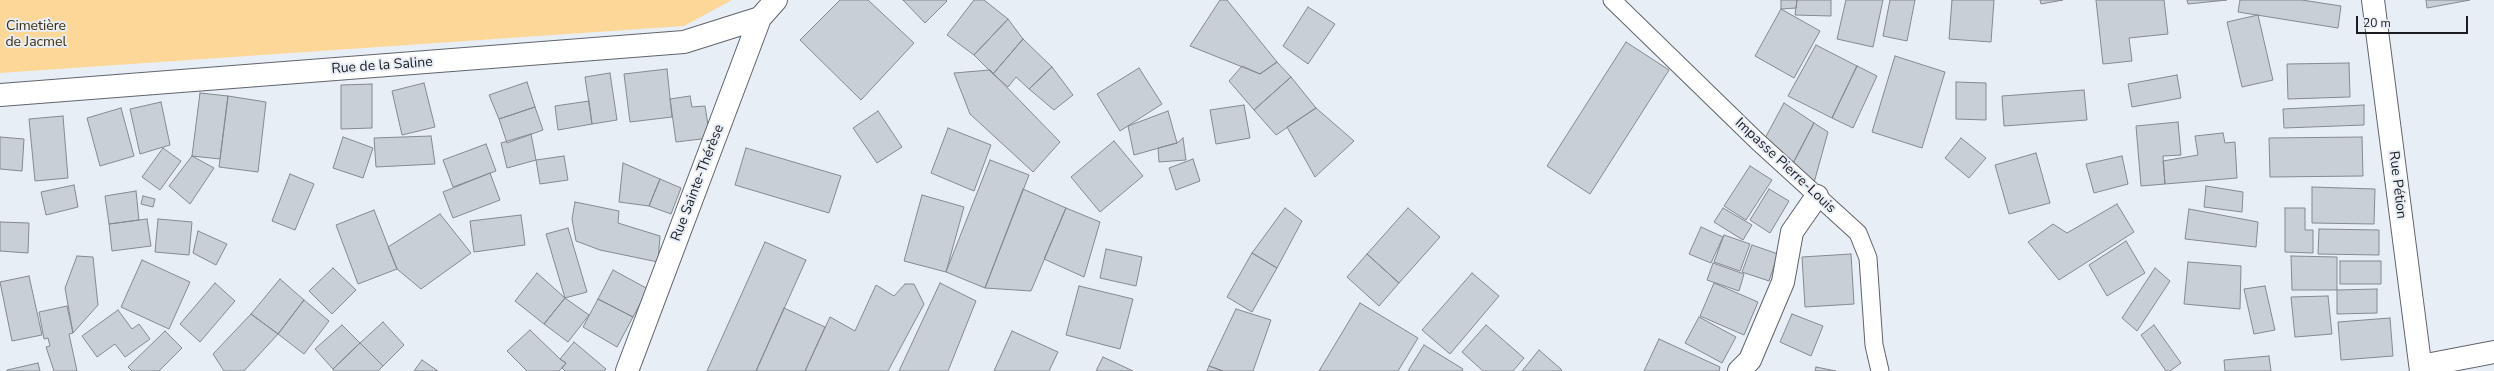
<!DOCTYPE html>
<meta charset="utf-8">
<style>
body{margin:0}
#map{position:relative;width:2494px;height:371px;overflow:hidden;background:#e8eef6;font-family:"Nunito Sans",sans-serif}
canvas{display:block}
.scale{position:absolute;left:2356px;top:16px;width:112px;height:18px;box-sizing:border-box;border:2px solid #1a1c1f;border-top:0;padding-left:5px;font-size:12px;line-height:14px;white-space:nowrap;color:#1a1c1f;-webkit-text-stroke:3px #e8eef6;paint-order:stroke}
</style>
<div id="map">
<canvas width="2494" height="371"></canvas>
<div class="scale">20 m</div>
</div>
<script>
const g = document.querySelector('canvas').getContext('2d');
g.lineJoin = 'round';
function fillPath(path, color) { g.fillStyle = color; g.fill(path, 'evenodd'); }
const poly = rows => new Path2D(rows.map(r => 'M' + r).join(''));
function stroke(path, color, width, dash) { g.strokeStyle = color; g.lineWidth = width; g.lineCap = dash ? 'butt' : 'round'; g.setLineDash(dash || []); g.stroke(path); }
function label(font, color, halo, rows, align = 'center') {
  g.font = font + ' "Nunito Sans",sans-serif'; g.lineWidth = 4; g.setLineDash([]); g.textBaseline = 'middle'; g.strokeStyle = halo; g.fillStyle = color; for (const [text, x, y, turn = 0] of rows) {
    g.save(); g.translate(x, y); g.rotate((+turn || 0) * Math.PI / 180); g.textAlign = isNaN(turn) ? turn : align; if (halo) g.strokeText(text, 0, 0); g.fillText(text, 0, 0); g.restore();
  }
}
const green = poly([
 [0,0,732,0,684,26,0,73]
]);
const building = poly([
 [840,0,868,0,914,43,861,100,800,40,840,0],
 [903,0,946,0,947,1,925,23,903,0],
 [974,0,984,0,1008,19,974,55,947,35,974,0],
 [1220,0,1227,0,1277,62,1260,74,1190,46,1220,0],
 [1781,0,1797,0,1796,8,1781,9,1781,0],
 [1797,0,1831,0,1831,16,1795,15,1797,0],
 [1846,0,1883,0,1873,47,1837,39,1846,0],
 [1890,0,1915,0,1907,41,1883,36,1890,0],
 [1952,0,1994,0,1991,42,1949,39,1952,0],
 [2040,0,2063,0,2041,4,2040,0],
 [2096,0,2164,0,2168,34,2129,38,2132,61,2103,64,2096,0],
 [2187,0,2227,0,2188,4,2187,0],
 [2240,0,2302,0,2341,6,2338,28,2238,12,2240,0],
 [2426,0,2470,0,2427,8,2426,0],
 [1308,7,1335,24,1308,64,1283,46,1308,7],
 [1781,9,1820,31,1794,78,1755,56,1781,9],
 [2258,15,2273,80,2242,87,2227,22,2258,15],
 [1008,19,1023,39,993,74,974,55,1008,19],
 [1023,39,1052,67,1029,89,1016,77,1008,87,993,74,1023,39],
 [1626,42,1669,70,1590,194,1547,166,1626,42],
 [1816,45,1857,66,1832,118,1788,96,1816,45],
 [1895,56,1945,72,1922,148,1872,132,1895,56],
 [1277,62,1291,77,1254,110,1229,81,1242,66,1260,74,1277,62],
 [2349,63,2350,97,2288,99,2287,64,2349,63],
 [1857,66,1877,76,1853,128,1832,118,1857,66],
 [1052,67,1073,95,1054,110,1029,89,1052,67],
 [1139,68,1162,104,1120,131,1097,94,1139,68],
 [667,69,672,117,630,122,624,74,667,69],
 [990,70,1060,142,1033,172,970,114,954,73,990,70],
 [610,73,617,120,592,124,585,77,610,73],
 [2177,75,2181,98,2132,107,2128,84,2177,75],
 [1291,77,1316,108,1276,135,1254,110,1291,77],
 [527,82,535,107,499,119,489,95,527,82],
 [1956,82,1986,83,1986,120,1956,119,1956,82],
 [424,83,435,127,402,135,392,91,424,83],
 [372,84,372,128,341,129,341,85,372,84],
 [2084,90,2087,120,2004,126,2002,96,2084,90],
 [200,93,228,96,220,159,192,156,200,93],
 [228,96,266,102,258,172,219,167,228,96],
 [690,96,692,107,705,106,710,138,676,142,670,99,690,96],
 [589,101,592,124,558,130,555,106,589,101],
 [161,102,170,145,140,154,130,109,161,102],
 [1784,103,1814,123,1790,169,1763,142,1784,103],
 [1244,105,1250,138,1216,144,1210,110,1244,105],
 [2364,105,2364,125,2284,128,2283,109,2364,105],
 [535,107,543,130,507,143,499,119,535,107],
 [121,108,134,156,100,166,87,118,121,108],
 [1316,108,1354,141,1315,177,1287,127,1316,108],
 [878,111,902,147,877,163,853,128,878,111],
 [1168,111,1177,143,1134,155,1128,126,1168,111],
 [63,116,68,178,35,181,29,119,63,116],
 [2178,122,2181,155,2163,156,2165,184,2141,186,2136,126,2178,122],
 [1814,123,1828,132,1812,190,1790,169,1814,123],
 [948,128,991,145,974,191,931,173,948,128],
 [2223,133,2225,143,2235,142,2237,178,2165,184,2163,161,2198,155,2195,136,2223,133],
 [531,134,536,160,507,168,501,143,531,134],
 [431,136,435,164,376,167,374,138,431,136],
 [0,137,24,139,22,171,0,169,0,137],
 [343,137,373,148,363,178,333,168,343,137],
 [2362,137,2363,176,2270,177,2269,138,2362,137],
 [1183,138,1186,160,1159,162,1158,148,1177,143,1183,138],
 [1961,138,1986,158,1969,178,1945,158,1961,138],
 [1114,141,1143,176,1100,212,1071,177,1114,141],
 [486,144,496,171,453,187,443,160,486,144],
 [163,148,181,161,160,190,142,177,163,148],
 [746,148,841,176,829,213,735,185,746,148],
 [2036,153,2050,203,2009,214,1995,165,2036,153],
 [192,156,214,168,190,204,169,186,192,156],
 [564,156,568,180,540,184,536,160,564,156],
 [2122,156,2128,184,2094,193,2086,164,2122,156],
 [1193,159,1200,181,1176,190,1169,168,1193,159],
 [990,160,1029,175,985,288,946,272,990,160],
 [623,163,660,179,649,206,619,202,623,163],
 [1750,166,1772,180,1746,220,1724,206,1750,166],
 [490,173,500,200,453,218,443,192,490,173],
 [290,174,314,184,295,230,272,221,290,174],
 [660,179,681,188,671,214,649,206,660,179],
 [74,185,78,207,46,215,41,192,74,185],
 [2206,186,2243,192,2242,212,2204,207,2206,186],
 [2312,187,2375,189,2374,224,2312,223,2312,187],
 [1023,189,1066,208,1031,291,985,288,1023,189],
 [1769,189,1789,201,1770,233,1750,220,1769,189],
 [136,191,139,220,109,224,105,196,136,191],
 [922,195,964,207,946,272,904,261,922,195],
 [143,196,155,199,153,207,141,204,143,196],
 [575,202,619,211,618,223,660,236,658,262,600,250,576,241,572,219,575,202],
 [2117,204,2134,232,2059,280,2028,242,2053,224,2067,233,2117,204],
 [1066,208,1100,222,1084,277,1044,259,1066,208],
 [1285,208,1302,221,1277,268,1252,253,1285,208],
 [1408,208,1440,237,1399,283,1367,254,1408,208],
 [1723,208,1752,225,1743,240,1714,222,1723,208],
 [2285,208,2305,208,2305,230,2313,230,2313,253,2285,252,2285,208],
 [2189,209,2258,222,2256,247,2185,239,2189,209],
 [374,210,397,269,358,284,336,225,374,210],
 [440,214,471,253,421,289,397,269,388,247,440,214],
 [521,215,525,245,474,252,470,221,521,215],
 [147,219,151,246,112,251,109,224,147,219],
 [158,219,192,222,189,255,155,252,158,219],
 [0,222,29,223,28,253,0,251,0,222],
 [1701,227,1723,237,1711,263,1689,254,1701,227],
 [568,228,587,292,565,298,546,234,568,228],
 [2319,229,2379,230,2379,255,2318,254,2319,229],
 [198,231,227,244,216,265,193,253,198,231],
 [1724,235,1750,244,1740,271,1714,262,1724,235],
 [2126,241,2145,273,2107,296,2089,265,2126,241],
 [765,242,806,260,756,371,707,371,765,242],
 [1752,245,1778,254,1769,281,1742,272,1752,245],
 [1106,249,1142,257,1136,286,1100,278,1106,249],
 [1252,253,1277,268,1252,312,1227,297,1252,253],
 [1367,254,1399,283,1379,306,1347,277,1367,254],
 [1851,254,1854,304,1805,307,1802,257,1851,254],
 [77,256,93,257,98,305,73,333,65,288,77,256],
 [2291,256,2337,257,2337,290,2292,290,2291,256],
 [142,260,190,282,169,329,121,307,142,260],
 [2340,261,2381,261,2381,284,2340,284,2340,261],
 [2188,262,2241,266,2240,309,2184,304,2188,262],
 [1713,263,1744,274,1739,291,1707,280,1713,263],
 [333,268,356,290,332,314,309,291,333,268],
 [2155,268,2170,281,2137,331,2122,318,2155,268],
 [613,270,648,289,633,317,598,299,613,270],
 [537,273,565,298,544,324,515,301,537,273],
 [1472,273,1499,296,1450,354,1422,330,1472,273],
 [29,276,42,335,12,341,0,282,29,276],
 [280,279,304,300,278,334,251,314,280,279],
 [215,283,235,301,200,342,180,324,215,283],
 [940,283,976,301,948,371,899,371,940,283],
 [1714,283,1758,302,1744,335,1700,316,1714,283],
 [905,284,914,284,924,304,888,371,805,371,830,317,855,331,876,285,894,296,905,284],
 [1079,286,1133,299,1120,349,1066,335,1079,286],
 [2265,286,2275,330,2254,334,2244,289,2265,286],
 [2377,289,2377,313,2337,314,2337,290,2377,289],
 [2328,296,2332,334,2295,337,2291,297,2328,296],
 [565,298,589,315,568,342,544,324,565,298],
 [598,299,633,317,617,347,583,327,598,299],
 [304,300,329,321,304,354,278,334,304,300],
 [1360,303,1418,338,1398,371,1319,371,1360,303],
 [67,306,73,333,69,334,77,371,54,371,46,347,50,346,48,338,44,339,39,312,67,306],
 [784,308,825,327,805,371,756,371,784,308],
 [1236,309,1271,320,1253,371,1223,371,1209,366,1236,309],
 [118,310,132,329,139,324,150,339,125,357,115,344,97,357,82,336,118,310],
 [251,314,278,334,244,371,224,371,213,354,251,314],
 [1792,314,1823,326,1811,356,1780,342,1792,314],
 [1699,317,1736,337,1722,363,1685,343,1699,317],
 [2390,318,2393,356,2341,360,2338,322,2390,318],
 [383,322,404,345,383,366,360,343,383,322],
 [342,325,360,343,333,369,315,349,342,325],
 [1486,325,1524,358,1513,371,1483,371,1462,352,1486,325],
 [2154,325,2181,363,2170,371,2166,371,2141,335,2154,325],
 [530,330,560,359,566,363,559,371,527,371,507,351,530,330],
 [165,331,182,348,159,371,132,371,128,367,165,331],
 [1012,331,1058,352,1049,371,994,371,1012,331],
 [1659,339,1720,367,1719,371,1644,371,1659,339],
 [574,342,606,369,604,371,565,371,562,368,566,363,560,359,574,342],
 [360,343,383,366,378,371,334,371,333,369,360,343],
 [1424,345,1463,369,1462,371,1408,371,1424,345],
 [1539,350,1562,370,1561,371,1522,371,1539,350],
 [2269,356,2271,371,2225,371,2224,360,2269,356],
 [1103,357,1133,371,1096,371,1103,357],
 [422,360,438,371,414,371,422,360],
 [38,363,40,371,7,371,7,370,38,363],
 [1209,366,1223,371,1207,371,1209,366],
 [1816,367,1836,371,1815,371,1816,367]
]);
const service = poly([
 [1612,0,1757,141,1858,233,1868,258,1874,345,1880,371]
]);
const minor = poly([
 [2373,0,2421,371],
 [0,95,684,42,760,18],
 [2421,366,2494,352],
 [627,371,760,18,776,0],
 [1739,371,1750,360,1783,282,1792,232,1817,196]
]);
const parkNames = [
 ["Cimetière",36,27],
 ["de Jacmel",36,43]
];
const streetNames = [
 ["Rue de la Saline",382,66,-4],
 ["Impasse Pierre-Louis",1785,166,43],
 ["Rue Sainte-Thérèse",698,183,-69],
 ["Rue Pétion",2397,185,83]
];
fillPath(green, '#fdd798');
fillPath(building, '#c8cfd6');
stroke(building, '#848a91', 1);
stroke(service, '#5f656b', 19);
stroke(minor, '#5f656b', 24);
stroke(service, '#fff', 17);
stroke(minor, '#fff', 22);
label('14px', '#402d08', '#e8eef6', parkNames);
label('14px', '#1a1c1f', '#e8eef6', streetNames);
</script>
